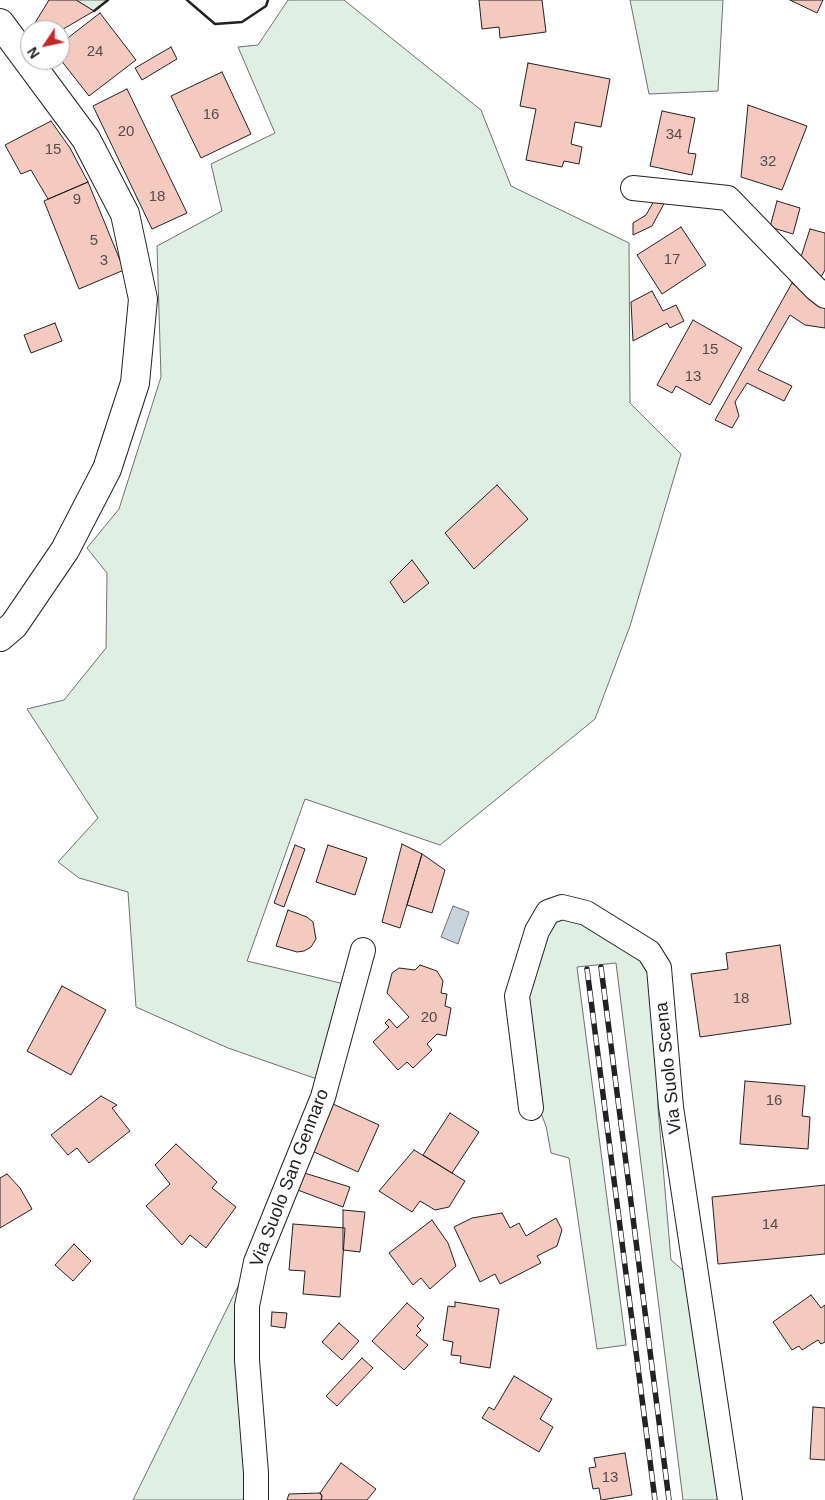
<!DOCTYPE html>
<style>
body{margin:0}
#map{position:relative;width:825px;height:1500px;overflow:hidden;background:#fff;font-family:Arial,sans-serif}
canvas{display:block}
.north{position:absolute;left:20px;top:20px;width:50px;height:50px;box-sizing:border-box;background:#fff;border:1px solid #a7a7a7;border-radius:50%;rotate:236deg;font-size:14px;font-weight:700;line-height:20px;text-align:center;color:#222}
.north::after{content:'';display:block;margin:auto;width:18px;height:22px;background:#c62828;clip-path:polygon(50% 0,100% 100%,50% 72%,0 100%)}
</style>
<div id="map">
<canvas width="825" height="1500"></canvas>
<div class="north">N</div>
</div>
<script>
const g = document.querySelector('canvas').getContext('2d');
g.lineJoin = 'round';
function fillPath(path, color) { g.fillStyle = color; g.fill(path, 'evenodd'); }
const poly = rows => new Path2D(rows.map(r => 'M' + r).join(''));
function stroke(path, color, width, dash) { g.strokeStyle = color; g.lineWidth = width; g.lineCap = dash ? 'butt' : 'round'; g.setLineDash(dash || []); g.stroke(path); }
function label(font, color, halo, rows, align = 'center') {
  g.font = font + ' Arial,sans-serif'; g.lineWidth = 4; g.setLineDash([]); g.textBaseline = 'middle'; g.strokeStyle = halo; g.fillStyle = color; for (const [text, x, y, turn = 0] of rows) {
    g.save(); g.translate(x, y); g.rotate((+turn || 0) * Math.PI / 180); g.textAlign = isNaN(turn) ? turn : align; if (halo) g.strokeText(text, 0, 0); g.fillText(text, 0, 0); g.restore();
  }
}
const green = poly([
 [76,0,108,0,94,11,76,0],
 [288,0,344,0,481,110,511,186,629,243,630,403,681,454,630,626,595,719,440,845,305,799,247,961,353,986,317,1079,228,1048,136,1007,128,892,79,878,58,862,98,818,27,709,64,700,106,648,107,573,87,548,119,509,161,377,157,246,222,211,211,164,275,133,238,47,258,45,288,0],
 [630,0,723,0,718,91,649,94,630,0],
 [557,919,576,919,642,960,656,987,658,1108,671,1260,692,1278,722,1500,683,1500,616,963,577,967,626,1345,597,1349,569,1158,551,1153,546,1126,536,1101,525,994,544,934,557,919],
 [246,1270,245,1500,133,1500,246,1270]
]);
const water = poly([
 [453,906,469,912,458,944,441,937,453,906]
]);
const building = poly([
 [49,0,76,0,94,11,60,31,30,31,49,0],
 [479,0,542,0,546,32,500,38,499,27,482,29,479,0],
 [790,0,823,0,817,13,790,0],
 [100,13,136,60,89,96,60,59,60,44,100,13],
 [171,47,177,59,142,80,135,68,171,47],
 [528,63,610,79,601,127,575,122,571,144,582,147,579,164,564,161,562,167,526,160,536,109,520,106,528,63],
 [222,72,251,134,201,158,171,96,222,72],
 [127,89,187,213,152,229,93,106,127,89],
 [748,105,807,126,782,190,741,177,748,105],
 [662,111,695,118,688,153,696,154,692,175,650,166,662,111],
 [51,121,70,148,88,182,48,199,31,170,21,174,5,145,51,121],
 [88,182,124,270,79,289,44,201,88,182],
 [655,199,666,200,652,226,633,235,633,223,646,215,655,199],
 [777,201,800,208,793,234,770,227,777,201],
 [681,227,706,265,662,294,637,255,681,227],
 [810,229,825,233,825,270,821,277,801,257,810,229],
 [792,283,825,308,825,328,805,325,790,315,758,370,792,386,784,401,747,383,735,402,739,416,732,428,715,420,792,283],
 [652,291,663,311,676,305,684,321,670,328,667,323,633,341,631,302,652,291],
 [693,320,742,348,710,405,676,386,672,393,657,385,693,320],
 [55,323,62,341,31,353,24,335,55,323],
 [497,485,528,519,474,569,445,533,497,485],
 [412,560,429,583,404,603,390,582,412,560],
 [402,844,422,854,400,928,382,922,402,844],
 [295,845,305,849,284,907,274,903,295,845],
 [328,845,367,858,355,895,316,882,328,845],
 [422,854,445,870,432,913,407,905,422,854],
 [288,910,307,917,313,922,316,939,311,947,304,951,297,952,276,946,288,910],
 [780,945,791,1024,700,1037,691,974,728,969,726,953,780,945],
 [420,965,437,971,443,981,441,993,447,994,445,1006,451,1008,446,1036,437,1034,427,1044,432,1050,413,1068,407,1062,398,1070,373,1042,389,1027,385,1023,389,1019,397,1028,409,1017,387,993,392,973,399,968,415,970,420,965],
 [62,986,106,1010,71,1075,27,1051,62,986],
 [745,1081,805,1086,802,1116,810,1117,808,1149,740,1144,745,1081],
 [101,1096,117,1105,112,1108,130,1131,89,1163,77,1148,68,1155,51,1135,101,1096],
 [333,1104,379,1125,358,1172,312,1151,333,1104],
 [450,1113,479,1132,452,1173,423,1155,450,1113],
 [176,1144,217,1182,212,1188,236,1207,206,1248,190,1235,182,1245,146,1206,170,1184,155,1165,176,1144],
 [414,1150,465,1181,449,1207,435,1210,420,1201,412,1212,379,1191,414,1150],
 [301,1172,350,1187,343,1207,295,1189,301,1172],
 [7,1174,20,1188,32,1209,0,1228,0,1178,7,1174],
 [825,1185,825,1254,718,1264,712,1197,825,1185],
 [343,1210,365,1212,360,1252,343,1250,343,1210],
 [502,1213,510,1228,519,1223,526,1236,556,1218,562,1230,557,1246,537,1256,541,1263,500,1284,495,1274,480,1282,454,1227,472,1218,502,1213],
 [432,1220,448,1243,456,1266,430,1289,421,1278,413,1285,389,1253,432,1220],
 [293,1224,345,1228,340,1297,303,1294,305,1271,289,1270,293,1224],
 [74,1244,91,1261,73,1281,55,1265,74,1244],
 [811,1295,821,1308,825,1305,825,1342,821,1344,818,1340,802,1350,799,1346,792,1350,773,1322,811,1295],
 [455,1302,499,1309,490,1368,460,1363,461,1356,451,1355,453,1342,443,1340,448,1306,455,1307,455,1302],
 [407,1303,424,1318,417,1326,421,1330,416,1335,428,1345,404,1370,372,1341,407,1303],
 [272,1312,287,1313,285,1328,271,1326,272,1312],
 [339,1323,359,1341,342,1360,322,1342,339,1323],
 [362,1358,373,1368,337,1406,326,1396,362,1358],
 [514,1376,552,1399,540,1419,553,1427,539,1452,482,1418,489,1407,494,1410,514,1376],
 [813,1407,825,1408,825,1460,810,1459,813,1407],
 [625,1453,632,1495,601,1500,599,1488,593,1489,589,1468,596,1467,594,1458,625,1453],
 [341,1463,376,1489,367,1500,321,1500,322,1496,320,1493,341,1463],
 [320,1493,322,1496,321,1500,287,1500,289,1494,320,1493]
]);
const minor = poly([
 [633,188,728,198,815,288,825,296],
 [531,1108,517,996,537,931,548,912,562,907,586,913,649,952,659,968,671,1107,730,1500],
 [256,1500,256,1473,247,1360,247,1306,256,1262,323,1097,363,950]
]);
const primary = poly([
 [0,23,86,139,125,214,143,299,135,383,107,469,65,550,14,625,0,637]
]);
const rail = poly([
 [601,967,669,1500],
 [587,969,655,1500]
]);
const wall = poly([
 [187,0,215,24,242,22,266,6,268,0],
 [94,11,108,0]
]);
const numberNames = [
 ["24",95,52],
 ["16",211,115],
 ["20",126,132],
 ["34",674,135],
 ["15",53,150],
 ["32",768,162],
 ["18",157,197],
 ["9",77,200],
 ["5",94,241],
 ["17",672,260],
 ["3",104,261],
 ["15",710,350],
 ["13",693,377],
 ["18",741,999],
 ["20",429,1018],
 ["16",774,1101],
 ["14",770,1225],
 ["13",610,1478]
];
const streetNames = [
 ["Via Suolo Scena",669,1068,-96],
 ["Via Suolo San Gennaro",290,1178,-69]
];
fillPath(green, '#e0efe3');
stroke(green, '#6f6f6f', 1);
fillPath(water, '#c7d3dd');
stroke(water, '#6f6f6f', 1);
fillPath(building, '#f3c9c0');
stroke(building, '#222', 1);
stroke(minor, '#222', 26);
stroke(primary, '#222', 30);
stroke(minor, '#fff', 24);
stroke(primary, '#fff', 28);
stroke(rail, '#222', 5.5);
stroke(rail, '#fff', 4, [11]);
stroke(wall, '#222', 2.5);
label('15px', '#564c4a', null, numberNames);
label('18px', '#222', '#fff', streetNames);
</script>
